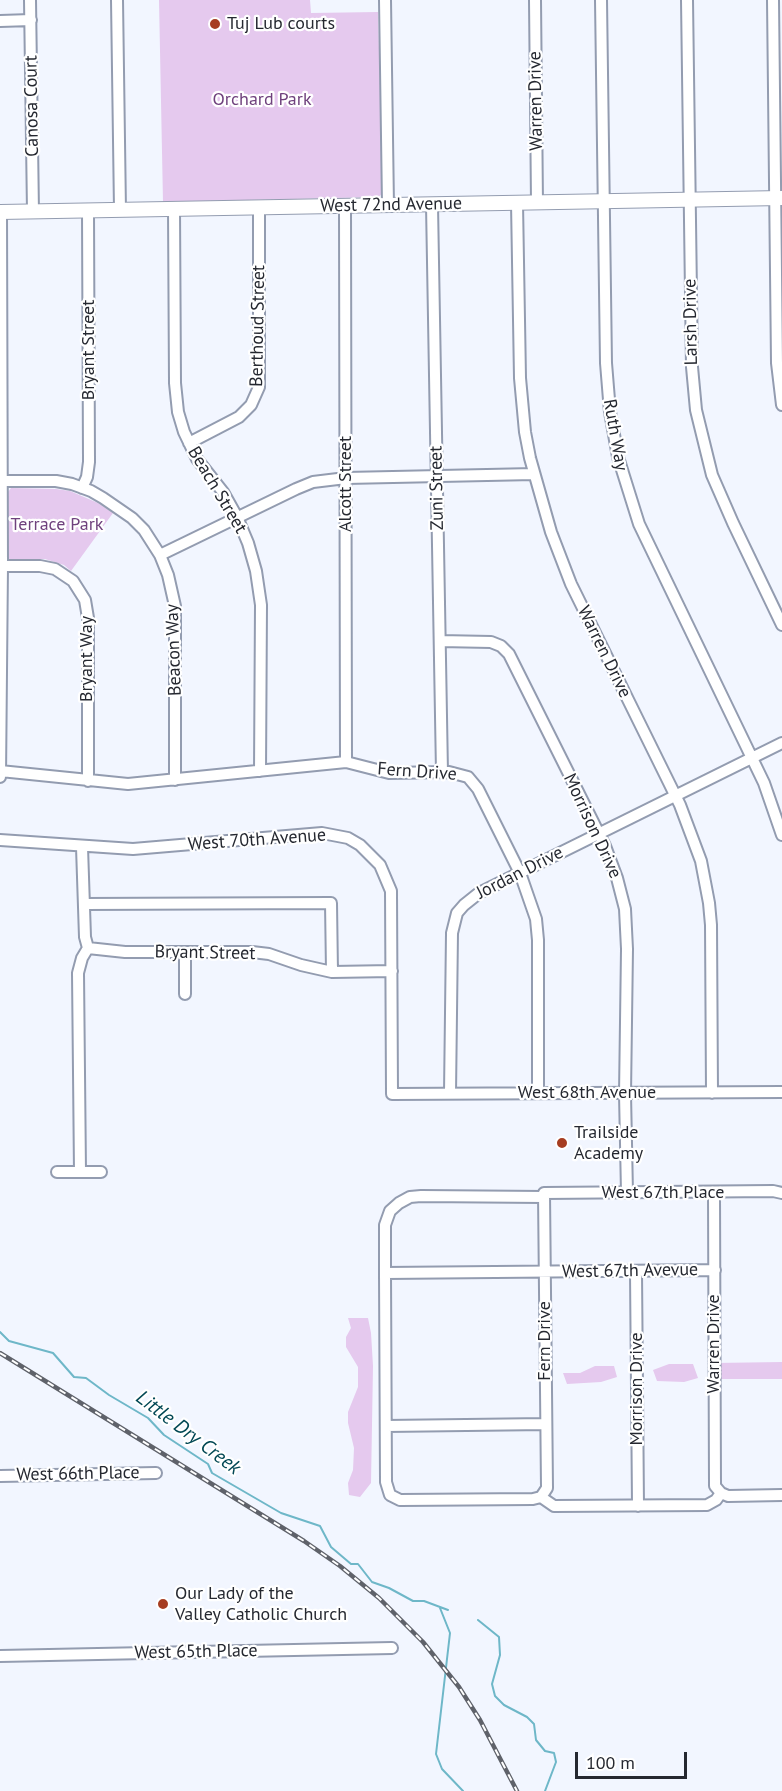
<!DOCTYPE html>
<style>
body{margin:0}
#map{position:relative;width:782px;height:1791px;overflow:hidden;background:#f2f6ff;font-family:"PT Sans",sans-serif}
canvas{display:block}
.scale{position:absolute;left:575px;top:1752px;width:112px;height:27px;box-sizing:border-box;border:3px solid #252830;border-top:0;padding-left:8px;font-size:18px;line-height:21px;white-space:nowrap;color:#252830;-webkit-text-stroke:4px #fff;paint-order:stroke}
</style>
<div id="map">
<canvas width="782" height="1791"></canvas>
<div class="scale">100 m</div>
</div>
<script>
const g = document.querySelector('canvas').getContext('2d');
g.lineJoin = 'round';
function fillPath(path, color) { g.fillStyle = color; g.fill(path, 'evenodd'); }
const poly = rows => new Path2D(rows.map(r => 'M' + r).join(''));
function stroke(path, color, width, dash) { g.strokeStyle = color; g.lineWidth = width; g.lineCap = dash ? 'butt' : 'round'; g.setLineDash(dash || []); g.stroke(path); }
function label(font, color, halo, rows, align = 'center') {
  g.font = font + ' "PT Sans",sans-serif'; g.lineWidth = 4.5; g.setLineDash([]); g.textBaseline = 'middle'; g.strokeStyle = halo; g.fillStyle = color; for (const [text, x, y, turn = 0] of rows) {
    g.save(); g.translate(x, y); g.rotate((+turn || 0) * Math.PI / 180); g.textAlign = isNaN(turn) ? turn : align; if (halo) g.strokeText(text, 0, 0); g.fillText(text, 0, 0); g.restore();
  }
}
const green = poly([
 [159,0,310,0,311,13,378,12,383,192,379,197,163,202],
 [11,488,56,489,70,491,98,503,113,513,71,571,64,565,45,559,10,560,7,555,8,492],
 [348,1318,368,1318,371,1333,373,1366,371,1483,360,1497,349,1495,348,1483,353,1470,354,1448,348,1423,348,1412,358,1387,358,1367,346,1347,346,1337,351,1328],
 [782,1362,782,1379,714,1379,714,1363],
 [669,1364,693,1364,698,1378,684,1382,657,1381,653,1370],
 [595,1366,614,1366,617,1377,601,1382,567,1384,563,1373,580,1373]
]);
const stream = poly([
 [0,1332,9,1341,53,1353,74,1377,86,1378,109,1395,148,1418,164,1435,208,1464,212,1473,281,1513,320,1526,331,1547,351,1564,358,1564,372,1582,389,1588,413,1601,424,1601,448,1610],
 [440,1608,450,1633,436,1754,442,1769,463,1791],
 [478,1620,499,1637,500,1655,492,1684,495,1696,504,1705,527,1717,534,1724,536,1740,545,1751,554,1753,556,1762,545,1791]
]);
const minor = poly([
 [30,0,33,212],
 [117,0,120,210],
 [385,0,388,205],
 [535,0,537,203],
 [601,0,606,363,610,412,618,457,639,524,764,783,782,835],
 [687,0,692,367,696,410,712,475,733,523,782,625],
 [773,0,777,363,782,405],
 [0,21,31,20],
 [517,203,520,378,525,432,530,458,551,532,571,584,680,805,701,861,709,903,711,925,712,1093],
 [432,205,442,772],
 [345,206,346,762],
 [174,209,175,383,178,412,184,432,197,459,223,492,237,517,248,543,256,571,261,605,260,771],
 [189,443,239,417,251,405,259,387,259,208],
 [0,481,56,481,72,484,91,491,103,498,132,518,144,530,160,555,168,575,175,606,175,780],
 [82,488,87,477,89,462,88,211],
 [160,555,296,489,313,482,346,478,534,474],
 [2,566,40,566,55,569,73,581,85,600,88,618,88,781],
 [440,641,491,642,501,646,509,654,605,846,617,878,625,909,627,949,625,1094,627,1193],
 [0,771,128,784,346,762,389,773,449,772,468,777,478,789,520,873,536,919,538,940,538,1092],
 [0,777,2,566,1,212],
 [0,840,133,849,322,833,348,838,360,845,380,865,391,891,392,1094,782,1092],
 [82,847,85,937,88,948],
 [84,904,331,903,332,972],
 [88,948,125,952,252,952,269,954,301,965,332,972,392,971],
 [185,994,185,952],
 [450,1093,452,933,457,913,464,905,479,893,782,743],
 [57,1172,101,1172],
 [80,1172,78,973,82,958,88,948],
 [714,1193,715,1486,721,1493],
 [636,1272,638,1506],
 [385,1273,385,1225,390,1211,399,1203,410,1197,421,1196,544,1197],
 [386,1426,546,1424],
 [0,1476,156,1473],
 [721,1493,716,1500,707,1505,554,1506,541,1497,547,1488,544,1193,773,1191,782,1193],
 [721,1493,728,1496,782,1495],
 [541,1497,533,1499,400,1500,390,1495,386,1482,385,1273,715,1270],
 [0,1656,392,1648]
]);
const major = poly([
 [0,212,782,198]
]);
const rail = poly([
 [0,1353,304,1541,340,1566,379,1598,423,1642,459,1687,480,1720,517,1791]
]);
const markers = [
 [215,24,6,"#a63d21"],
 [562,1143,6,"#a63d21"],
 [163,1604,6,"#a63d21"]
];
const poiNames = [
 ["Tuj Lub courts",227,24],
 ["Trailside",574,1133],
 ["Academy",574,1154],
 ["Our Lady of the",175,1594],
 ["Valley Catholic Church",175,1615]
];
const parkNames = [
 ["Orchard Park",262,100],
 ["Terrace Park",57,525]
];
const streetNames = [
 ["Warren Drive",536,101,-91],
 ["Canosa Court",32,106,-91],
 ["West 72nd Avenue",391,205,-1],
 ["Larsh Drive",691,322,-91],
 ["Berthoud Street",258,326,-89],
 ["Bryant Street",89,350,-90],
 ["Ruth Way",615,435,80],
 ["Alcott Street",346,484,-90],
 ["Zuni Street",437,488,-91],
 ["Beach Street",217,490,59],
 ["Beacon Way",174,650,-92],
 ["Warren Drive",604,652,64],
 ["Bryant Way",87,659,-90],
 ["Fern Drive",417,772,4],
 ["Morrison Drive",592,826,65],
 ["West 70th Avenue",257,840,-4],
 ["Jordan Drive",520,873,-27],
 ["Bryant Street",205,953,1],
 ["West 68th Avenue",587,1093],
 ["West 67th Place",663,1193],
 ["West 67th Avevue",630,1271,-1],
 ["Fern Drive",545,1341,-90],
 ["Warren Drive",714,1344,-90],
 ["Morrison Drive",637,1389,-90],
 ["West 66th Place",78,1474,-1],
 ["West 65th Place",196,1652,-1]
];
const waterNames = [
 ["Little Dry Creek",188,1433,37]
];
fillPath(green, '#e5c9ee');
stroke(stream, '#6eb7c8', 2);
stroke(minor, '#939cb0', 14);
stroke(major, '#939cb0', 16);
stroke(minor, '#fff', 10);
stroke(major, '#fff', 14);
stroke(rail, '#5f626a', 4.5);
stroke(rail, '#fff', 2, [7]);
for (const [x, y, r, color] of markers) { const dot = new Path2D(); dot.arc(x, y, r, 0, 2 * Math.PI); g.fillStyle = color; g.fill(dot); stroke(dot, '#fff', 2); }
label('18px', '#252830', '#fff', poiNames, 'left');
label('18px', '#6f417d', '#fff', parkNames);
label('18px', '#252830', '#fff', streetNames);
label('italic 20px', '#024854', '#fff', waterNames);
</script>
